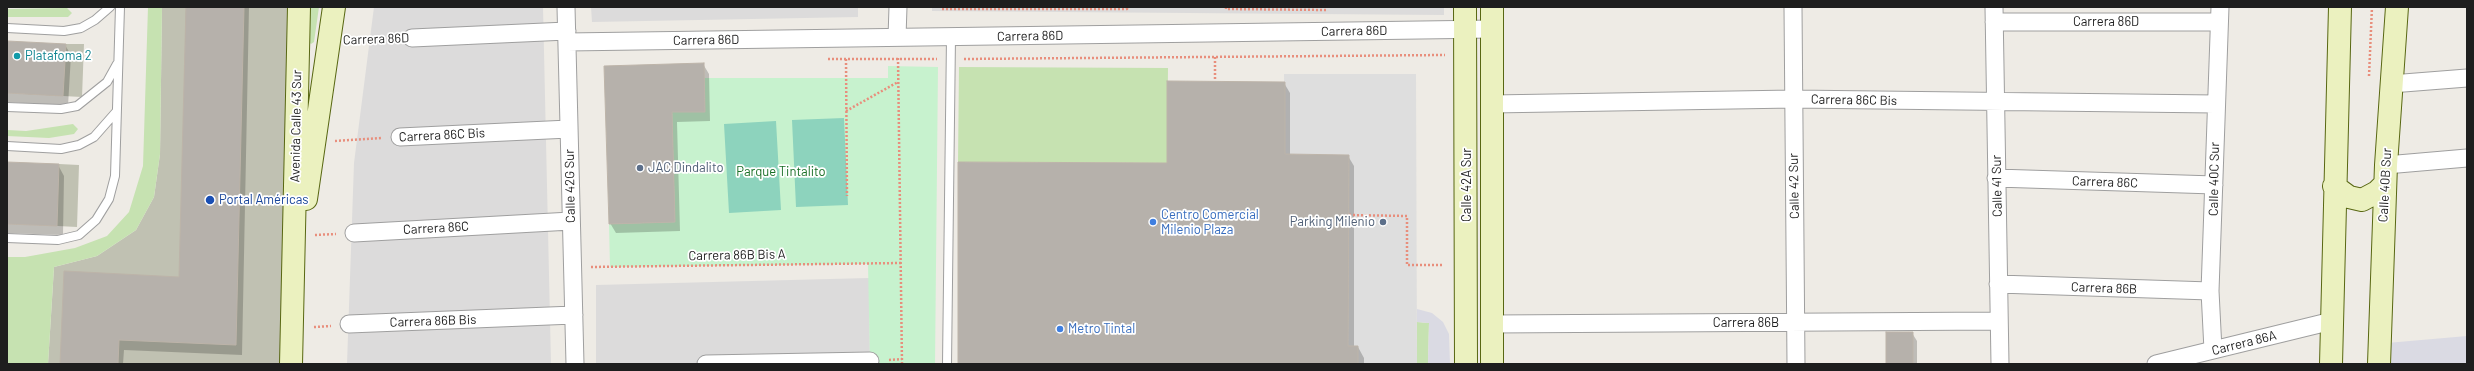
<!DOCTYPE html>
<meta charset="utf-8">
<style>
body{margin:0}
#map{position:relative;width:2474px;height:371px;overflow:hidden;background:#eeebe5;font-family:Barlow,sans-serif}
canvas{display:block}
.frame{position:absolute;inset:0;border:8px solid #1e1e1e;pointer-events:none}
</style>
<div id="map">
<canvas width="2474" height="371"></canvas>
<div class="frame"></div>
</div>
<script>
const g = document.querySelector('canvas').getContext('2d');
g.lineJoin = 'round';
function fillPath(path, color) { g.fillStyle = color; g.fill(path, 'evenodd'); }
const poly = rows => new Path2D(rows.map(r => 'M' + r).join(''));
function stroke(path, color, width, dash) { g.strokeStyle = color; g.lineWidth = width; g.lineCap = dash ? 'butt' : 'round'; g.setLineDash(dash || []); g.stroke(path); }
function label(font, color, halo, rows, align = 'center') {
  g.font = font + ' Barlow,sans-serif'; g.lineWidth = 3.5; g.setLineDash([]); g.textBaseline = 'middle'; g.strokeStyle = halo; g.fillStyle = color; for (const [text, x, y, turn = 0] of rows) {
    g.save(); g.translate(x, y); g.rotate((+turn || 0) * Math.PI / 180); g.textAlign = isNaN(turn) ? turn : align; if (halo) g.strokeText(text, 0, 0); g.fillText(text, 0, 0); g.restore();
  }
}
const residential = poly([
 [374,7,543,7,551,364,347,364,354,163],
 [591,7,858,7,858,17,592,22],
 [932,7,1444,7,1444,15,932,11],
 [869,278,870,364,596,364,596,285]
]);
const construction = poly([
 [162,7,290,7,285,364,48,364,54,267,97,256,136,230,154,197,160,154],
 [66,44,84,44,82,97,25,94,27,69],
 [59,164,79,165,77,227,19,224]
]);
const grass = poly([
 [148,7,162,7,160,154,154,197,136,230,97,256,54,267,48,364,7,364,7,257,25,257,75,248,107,236,129,212,143,166],
 [310,7,319,7,314,42,311,44,309,42],
 [67,8,72,13,68,17,7,17,7,9],
 [959,67,1168,68,1167,163,958,162],
 [73,124,78,129,74,134,49,138,7,136,7,130,26,131],
 [1417,322,1429,323,1428,364,1417,364]
]);
const park = poly([
 [888,66,938,67,935,364,870,364,868,264,610,267,609,224,675,222,672,112,705,112,704,78,888,78]
]);
const pitch = poly([
 [844,118,848,205,796,207,792,120],
 [776,121,781,210,729,213,724,124]
]);
const parking = poly([
 [1284,74,1416,74,1417,364,1358,364,1358,347,1348,346,1349,155,1285,154]
]);
const plaza = poly([
 [1417,309,1432,313,1443,322,1449,334,1450,364,1428,364,1429,323,1417,322],
 [2467,336,2467,364,2387,364,2387,343]
]);
const shadow = poly([
 [186,7,249,7,242,355,124,350,123,364,61,364,180,278],
 [7,42,65,45,71,55,68,106,7,102],
 [703,64,709,74,710,121,677,122,680,231,616,233,610,223,605,67],
 [1284,83,1290,93,1290,155,1348,156,1354,166,1354,347,1358,347,1364,358,1364,364,959,364,1168,164],
 [7,163,58,165,64,176,63,235,7,233],
 [1912,333,1917,341,1917,364,1886,364]
]);
const building = poly([
 [186,7,244,7,236,345,119,340,118,364,60,364,64,271,179,277,186,7],
 [7,41,66,44,63,96,7,93,7,41],
 [704,63,705,112,672,112,675,222,609,224,604,66,704,63],
 [1167,81,1285,82,1285,154,1349,155,1348,346,1358,346,1358,364,958,364,958,162,1167,163,1167,81],
 [7,162,59,164,57,226,7,224,7,162],
 [1886,332,1913,332,1913,364,1886,364,1886,332]
]);
const path = poly([
 [1226,7,1226,9,1327,10],
 [942,9,1127,9,1127,7],
 [351,40,394,38],
 [1215,57,1215,81],
 [898,58,902,364],
 [828,59,937,59],
 [846,59,847,196],
 [964,59,1445,55],
 [2369,76,2372,7],
 [846,111,898,82],
 [335,141,382,138],
 [1349,215,1407,216,1407,265,1444,265],
 [315,235,336,234],
 [591,267,901,263],
 [314,327,331,326],
 [889,360,902,359]
]);
const lane = poly([
 [7,28,64,31,81,28,95,20,110,7],
 [7,107,61,109,77,106,107,82,117,64],
 [7,146,61,149,79,145,94,137,116,112],
 [7,238,58,240,79,235,96,220,109,199,115,176,120,7],
 [947,364,951,37]
]);
const street = poly([
 [566,7,575,364],
 [1793,7,1796,364],
 [1994,7,2000,364],
 [1994,22,2219,22],
 [897,37,898,7],
 [412,38,567,31],
 [567,42,1492,29],
 [2391,84,2467,78],
 [1492,104,1793,99,2215,104],
 [400,137,569,129],
 [2386,165,2467,158],
 [1996,178,2214,185],
 [354,233,571,221],
 [1998,284,2210,291],
 [349,324,574,315],
 [1492,324,1999,321],
 [2213,350,2210,291,2220,7],
 [706,364,870,361],
 [2156,364,2332,321]
]);
const secondary = poly([
 [1465,7,1466,364],
 [2334,186,2349,197,2362,200,2377,192,2385,184],
 [306,199,334,7],
 [291,364,299,7],
 [1492,364,1492,7],
 [2331,364,2340,7],
 [2379,364,2386,165,2397,7]
]);
const markers = [
 [17,56,4,"#0f9aa8"],
 [640,168,4,"#5c6f8a"],
 [210,200,5,"#1a4fb4"],
 [1153,222,4,"#3f7fe0"],
 [1383,222,4,"#5c6f8a"],
 [1060,329,4,"#3f7fe0"]
];
const streetNames = [
 ["Carrera 86D",2106,22],
 ["Carrera 86D",1354,31,-1],
 ["Carrera 86D",1030,36,-1],
 ["Carrera 86D",376,39,-2],
 ["Carrera 86D",706,40,-1],
 ["Carrera 86C Bis",1854,100,1],
 ["Avenida Calle 43 Sur",296,126,-89],
 ["Carrera 86C Bis",442,135,-3],
 ["Calle 40C Sur",2214,179,-89],
 ["Carrera 86C",2105,182,2],
 ["Calle 42A Sur",1467,185,-90],
 ["Calle 40B Sur",2385,185,-87],
 ["Calle 42G Sur",570,186,-91],
 ["Calle 42 Sur",1794,186,-91],
 ["Calle 41 Sur",1997,186,-91],
 ["Carrera 86C",436,228,-3],
 ["Carrera 86B Bis A",737,255,-1],
 ["Carrera 86B",2104,288,2],
 ["Carrera 86B Bis",433,321,-2],
 ["Carrera 86B",1746,323],
 ["Carrera 86A",2244,343,-14]
];
const cultureNames = [
 ["Platafoma 2",25,56]
];
const serviceNames = [
 ["JAC Dindalito",648,168],
 ["Parking Milenio",1375,222,"right"]
];
const parkNames = [
 ["Parque Tintalito",781,172]
];
const transitNames = [
 ["Portal Américas",219,200]
];
const shopNames = [
 ["Centro Comercial",1161,215],
 ["Milenio Plaza",1161,230],
 ["Metro Tintal",1068,329]
];
fillPath(residential, '#dcdbdb');
fillPath(construction, '#c0c1b2');
fillPath(grass, '#c6e2b1');
fillPath(park, '#c7f2ce');
fillPath(pitch, '#8dd3bd');
fillPath(parking, '#dedede');
fillPath(plaza, '#dadae3');
fillPath(shadow, '#0003');
fillPath(building, '#b6b1ab');
stroke(building, '#bdb4a9', 1);
stroke(lane, '#9f9f9f', 10);
stroke(street, '#9f9f9f', 19);
stroke(secondary, '#586712', 24);
stroke(path, '#e88e7c', 2.5, [2, 2]);
stroke(lane, '#fff', 8);
stroke(street, '#fff', 17);
stroke(secondary, '#ebf1bf', 22);
for (const [x, y, r, color] of markers) { const dot = new Path2D(); dot.arc(x, y, r, 0, 2 * Math.PI); g.fillStyle = color; g.fill(dot); stroke(dot, '#fff', 1.5); }
label('13px', '#1e1e1e', '#fff', streetNames);
label('13px', '#0d838f', '#fff', cultureNames, 'left');
label('13px', '#4e5e75', '#fff', serviceNames, 'left');
label('13px', '#196f26', '#fff', parkNames);
label('13px', '#164399', '#fff', transitNames, 'left');
label('13px', '#366cbe', '#fff', shopNames, 'left');
</script>
